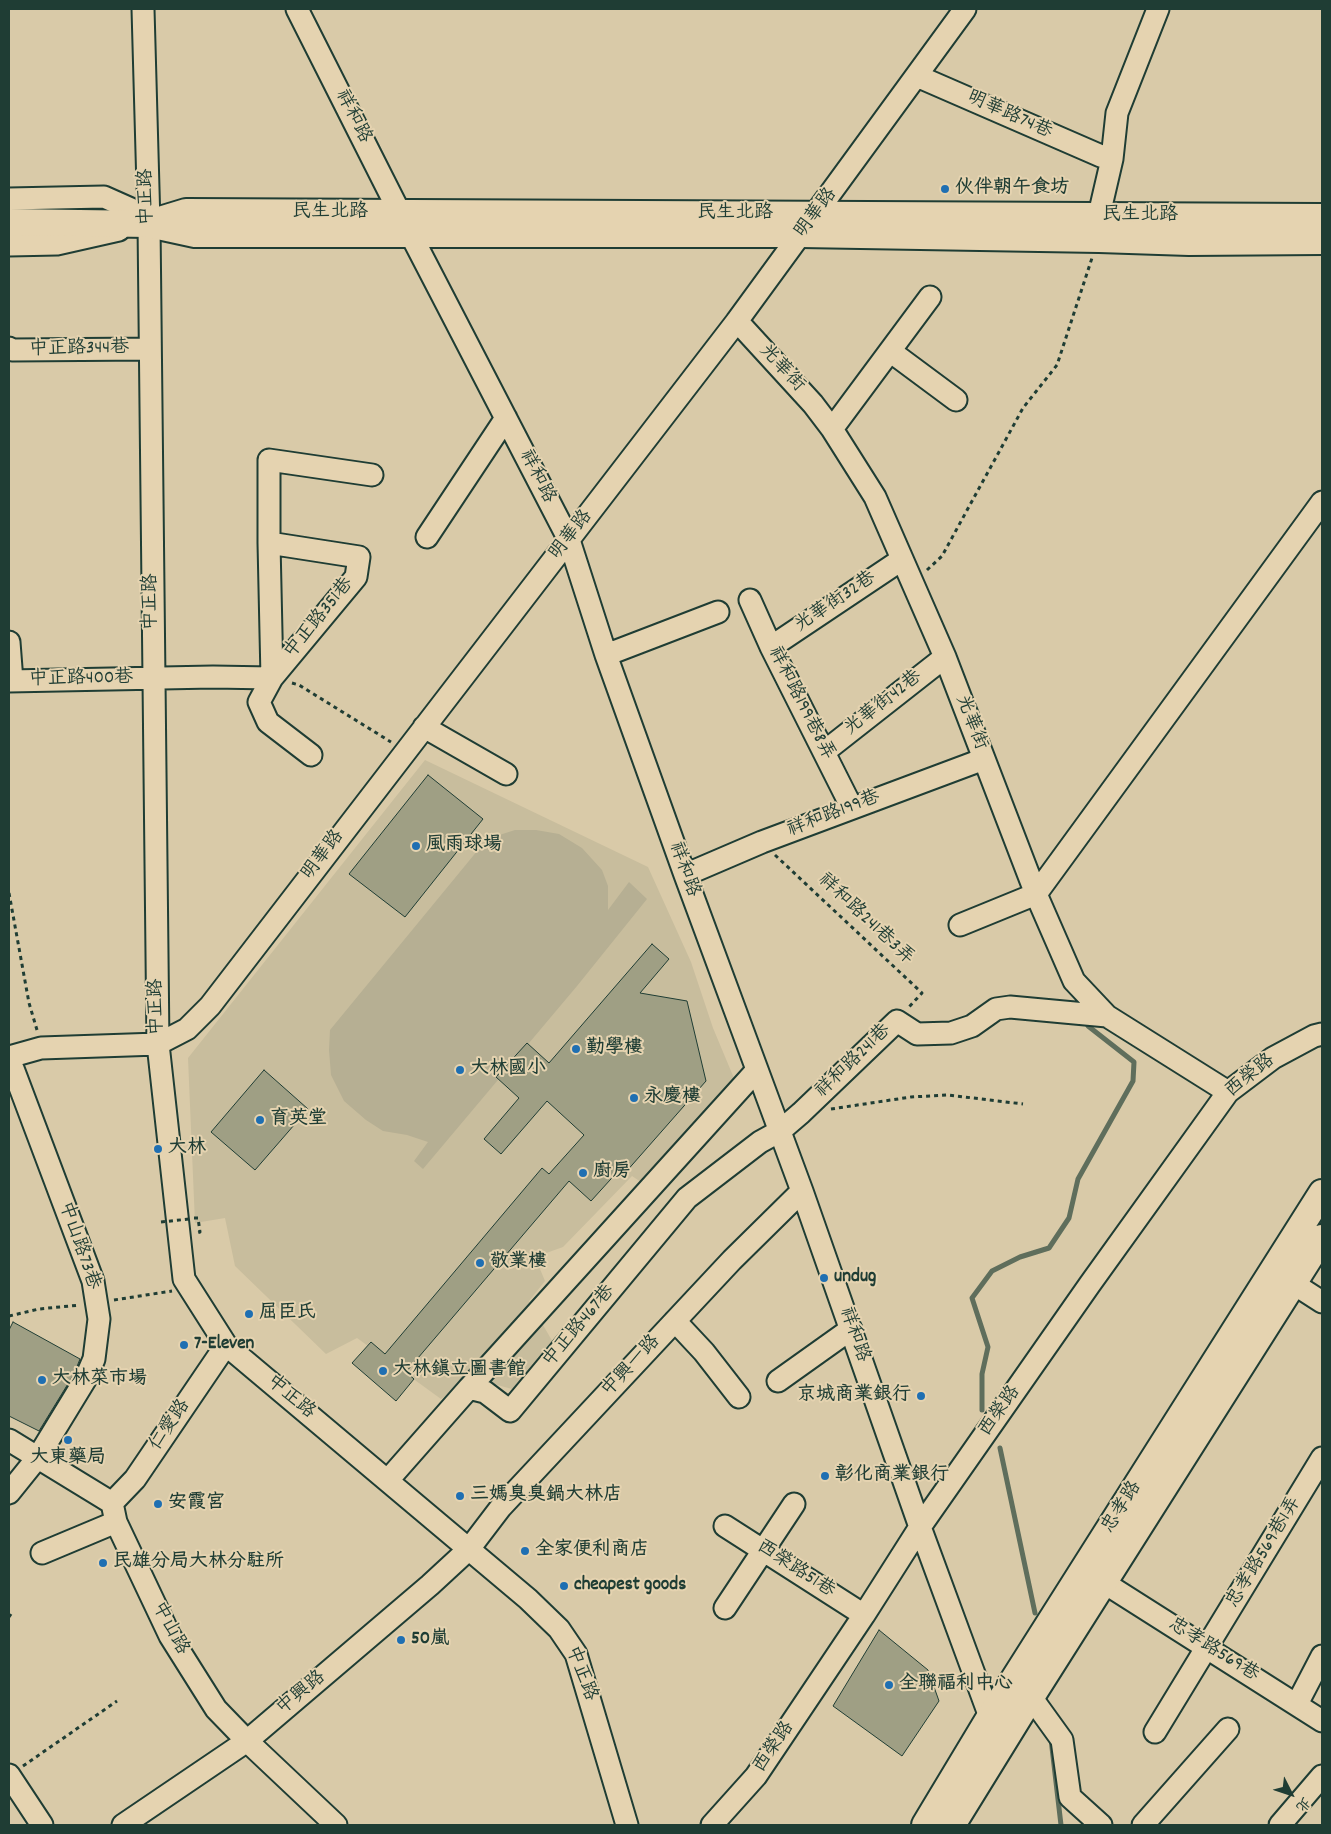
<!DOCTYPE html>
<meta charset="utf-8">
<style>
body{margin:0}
#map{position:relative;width:1331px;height:1834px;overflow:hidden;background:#d9caa8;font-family:Dekko,"LXGW WenKai TC",sans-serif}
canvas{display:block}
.frame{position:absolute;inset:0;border:10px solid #1f3d34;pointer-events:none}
.north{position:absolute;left:1266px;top:1769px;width:50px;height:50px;-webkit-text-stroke:4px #e5d3b0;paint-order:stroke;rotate:131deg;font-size:14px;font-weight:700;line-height:20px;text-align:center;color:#1f3d34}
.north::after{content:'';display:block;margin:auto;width:18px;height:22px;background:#1f3d34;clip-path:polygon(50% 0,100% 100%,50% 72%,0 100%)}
</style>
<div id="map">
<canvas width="1331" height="1834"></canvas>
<div class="frame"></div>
<div class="north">北</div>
</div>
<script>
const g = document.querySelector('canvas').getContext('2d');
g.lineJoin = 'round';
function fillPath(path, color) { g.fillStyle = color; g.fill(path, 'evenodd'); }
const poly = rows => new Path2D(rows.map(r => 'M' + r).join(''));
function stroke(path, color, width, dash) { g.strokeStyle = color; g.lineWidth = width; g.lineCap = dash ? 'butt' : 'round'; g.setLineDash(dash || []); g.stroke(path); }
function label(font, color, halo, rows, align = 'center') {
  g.font = font + ' Dekko,"LXGW WenKai TC",sans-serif'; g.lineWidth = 4; g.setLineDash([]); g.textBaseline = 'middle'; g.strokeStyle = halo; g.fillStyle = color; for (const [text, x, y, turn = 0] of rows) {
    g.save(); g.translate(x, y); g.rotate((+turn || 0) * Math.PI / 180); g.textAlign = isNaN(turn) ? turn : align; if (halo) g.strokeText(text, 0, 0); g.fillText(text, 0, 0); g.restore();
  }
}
const built = poly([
 [425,760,648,867,691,962,713,1028,736,1083,641,1182,632,1176,563,1247,535,1257,545,1281,529,1301,554,1344,512,1389,468,1377,441,1399,357,1338,326,1354,235,1266,225,1218,195,1223,188,1058]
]);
const green = poly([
 [515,830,536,830,559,834,582,848,602,870,608,886,608,910,629,882,647,899,577,986,423,1169,414,1161,428,1142,407,1135,383,1131,366,1120,344,1101,331,1075,329,1050,330,1030,487,839]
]);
const stream = poly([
 [982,1410,982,1374,988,1347,972,1298,992,1271,1020,1257,1049,1248,1069,1218,1078,1179,1133,1081,1134,1062,1088,1026],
 [1000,1448,1035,1613],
 [1051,1739,1061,1825]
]);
const building = poly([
 [428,775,483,819,405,917,349,874,428,775],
 [652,944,669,959,640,993,687,1001,706,1081,625,1173,620,1169,591,1201,569,1181,406,1372,414,1379,396,1401,352,1363,371,1342,385,1354,542,1168,549,1174,584,1135,547,1101,501,1154,484,1139,519,1098,496,1077,527,1043,549,1063,652,944],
 [264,1070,308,1109,255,1170,211,1132,264,1070],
 [13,1322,80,1359,74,1374,39,1431,9,1416,9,1330,13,1322],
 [879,1630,928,1670,939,1701,902,1756,833,1706,879,1630]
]);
const path = poly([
 [927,570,942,556,1023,408,1057,365,1092,258],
 [292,683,299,685,391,742],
 [775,855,922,993,909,1007],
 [9,893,29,1003,37,1030],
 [831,1109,911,1097,948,1095,1023,1104],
 [194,1218,198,1218,200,1232,197,1233],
 [114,1300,172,1291],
 [9,1316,39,1309,80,1305],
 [9,1617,11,1614],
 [23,1766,117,1701]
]);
const minor = poly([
 [143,9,149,224,158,1044,184,1279,226,1345,528,1599,559,1629,576,1654,627,1825],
 [297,9,411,235,569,540,606,655,685,875,802,1191,920,1527,990,1717,1031,1697,1062,1740,1070,1797,1101,1825],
 [917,76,1101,156],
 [9,199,104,197,131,209,149,224],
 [1099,231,1099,215,1112,159,1117,113,1158,9],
 [9,245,57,244,119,230],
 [737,321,813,404,832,429,875,497,945,657,1036,894,1074,981,1107,1016,1228,1092],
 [9,348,12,350,150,349],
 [890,351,956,400],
 [832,429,930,297],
 [427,537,506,418],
 [269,543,359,557,356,577,272,678,259,702,268,722,311,755],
 [750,600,771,647,852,808],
 [9,642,12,681],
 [771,647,901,560],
 [606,655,718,612],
 [9,681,213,677,272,678,269,543,269,460,372,475],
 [424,727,506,774],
 [824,752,945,657],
 [685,875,762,842,984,759],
 [960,925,1036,894,1322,502],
 [9,1057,41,1048,158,1044,187,1029,210,1006,737,321,965,9],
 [9,1058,93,1281,99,1319,94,1359,85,1380,38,1457,9,1493],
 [1280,1275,1322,1302],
 [675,1321,704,1352,739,1397],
 [778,1381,851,1329],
 [469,1388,757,1070],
 [9,1440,112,1503,116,1522,170,1636,216,1709,247,1741,336,1825],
 [388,1480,469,1388,485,1392,510,1411,687,1198,760,1142,780,1131,801,1113,897,1021,917,1034,951,1033,972,1026,996,1009,1010,1007,1107,1016],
 [112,1503,135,1479,226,1345],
 [725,1526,864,1615],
 [42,1553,116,1522],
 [1103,1582,1322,1721],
 [725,1608,794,1504],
 [1297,1704,1322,1656],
 [1155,1732,1322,1458],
 [9,1775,42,1825],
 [123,1825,247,1741,430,1585,469,1549,501,1507,732,1260,802,1191],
 [712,1825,756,1776,864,1615,920,1527,1090,1284,1228,1092,1273,1058,1314,1036,1322,1034],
 [1143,1825,1228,1729],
 [1280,1825,1322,1776]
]);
const major = poly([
 [9,222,149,224,195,234,801,234,1099,239,1189,242,1322,241],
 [150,223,186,212,1322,217],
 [925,1825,990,1717,1322,1193],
 [952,1825,1031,1697,1322,1238]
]);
const pathBridge = poly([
 [161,1222,189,1219]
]);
const markers = [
 [945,189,5,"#1f6fb2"],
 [416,846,5,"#1f6fb2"],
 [576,1049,5,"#1f6fb2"],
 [460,1070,5,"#1f6fb2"],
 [634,1098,5,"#1f6fb2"],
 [260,1120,5,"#1f6fb2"],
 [158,1149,5,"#1f6fb2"],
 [583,1173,5,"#1f6fb2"],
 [480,1263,5,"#1f6fb2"],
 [824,1278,5,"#1f6fb2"],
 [249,1314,5,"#1f6fb2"],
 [184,1345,5,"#1f6fb2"],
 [383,1371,5,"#1f6fb2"],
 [42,1380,5,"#1f6fb2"],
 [921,1396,5,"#1f6fb2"],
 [68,1440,5,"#1f6fb2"],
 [825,1476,5,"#1f6fb2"],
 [460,1496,5,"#1f6fb2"],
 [158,1504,5,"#1f6fb2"],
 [525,1551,5,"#1f6fb2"],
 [103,1563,5,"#1f6fb2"],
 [564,1586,5,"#1f6fb2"],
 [401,1640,5,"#1f6fb2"],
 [889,1685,5,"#1f6fb2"]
];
const streetNames = [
 ["明華路74巷",1009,116,24],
 ["祥和路",352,117,63],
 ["中正路",148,197,-91],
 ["民生北路",330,213],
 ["民生北路",735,214],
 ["明華路",817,214,-53],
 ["民生北路",1140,216],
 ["中正路344巷",79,350,-1],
 ["光華街",781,369,47],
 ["祥和路",536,477,63],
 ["明華路",572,536,-52],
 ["中正路",152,602,-90],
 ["光華街32巷",836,603,-34],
 ["中正路351巷",320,619,-51],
 ["中正路400巷",81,680,-1],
 ["祥和路199巷8弄",800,704,63],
 ["光華街42巷",884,704,-38],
 ["光華街",970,723,69],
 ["祥和路199巷",834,815,-21],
 ["明華路",324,856,-53],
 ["祥和路",683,870,70],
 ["祥和路241巷3弄",865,920,43],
 ["中正路",158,1007,-91],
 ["祥和路241巷",854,1062,-44],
 ["西榮路",1251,1077,-39],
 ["中山路73巷",78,1246,71],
 ["中正路467巷",580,1327,-50],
 ["祥和路",853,1335,71],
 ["中興一路",632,1367,-47],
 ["中正路",290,1398,40],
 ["西榮路",1001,1412,-55],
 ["仁愛路",171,1426,-56],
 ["忠孝路",1123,1508,-58],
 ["忠孝路569巷1弄",1265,1553,-59],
 ["西榮路51巷",795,1570,33],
 ["中山路",169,1629,62],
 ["忠孝路569巷",1213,1651,32],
 ["中正路",580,1674,69],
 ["中興路",302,1694,-40],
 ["西榮路",775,1748,-56]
];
const poiNames = [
 ["伙伴朝午食坊",955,189],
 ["風雨球場",426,846],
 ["勤學樓",586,1049],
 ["大林國小",470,1070],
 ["永慶樓",644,1098],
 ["育英堂",270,1120],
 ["大林",168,1149],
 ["廚房",593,1173],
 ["敬業樓",490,1263],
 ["undug",834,1278],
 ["屈臣氏",259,1314],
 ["7-Eleven",194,1345],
 ["大林鎮立圖書館",393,1371],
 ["大林菜市場",52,1380],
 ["京城商業銀行",911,1396,"right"],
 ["大東藥局",68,1459,"center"],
 ["彰化商業銀行",835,1476],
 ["三媽臭臭鍋大林店",470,1496],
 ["安霞宮",168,1504],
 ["全家便利商店",535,1551],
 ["民雄分局大林分駐所",113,1563],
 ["cheapest goods",574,1586],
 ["50嵐",411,1640],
 ["全聯福利中心",899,1685]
];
fillPath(built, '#c8bd9d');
fillPath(green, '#b6af93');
stroke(stream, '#5f6e5c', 5);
fillPath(building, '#9f9f84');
stroke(building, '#1f3d34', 1);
stroke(minor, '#1f3d34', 25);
stroke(major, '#1f3d34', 30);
stroke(path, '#1f3d34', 3, [4, 4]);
stroke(minor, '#e5d3b0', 21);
stroke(major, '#e5d3b0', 26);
stroke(pathBridge, '#1f3d34', 3, [4, 4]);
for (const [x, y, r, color] of markers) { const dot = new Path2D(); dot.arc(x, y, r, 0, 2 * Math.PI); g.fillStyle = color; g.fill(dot); stroke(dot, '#e5d3b0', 2); }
label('19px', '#1f3d34', '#e5d3b0', streetNames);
label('bold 19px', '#1f3d34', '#e5d3b0', poiNames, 'left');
</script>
